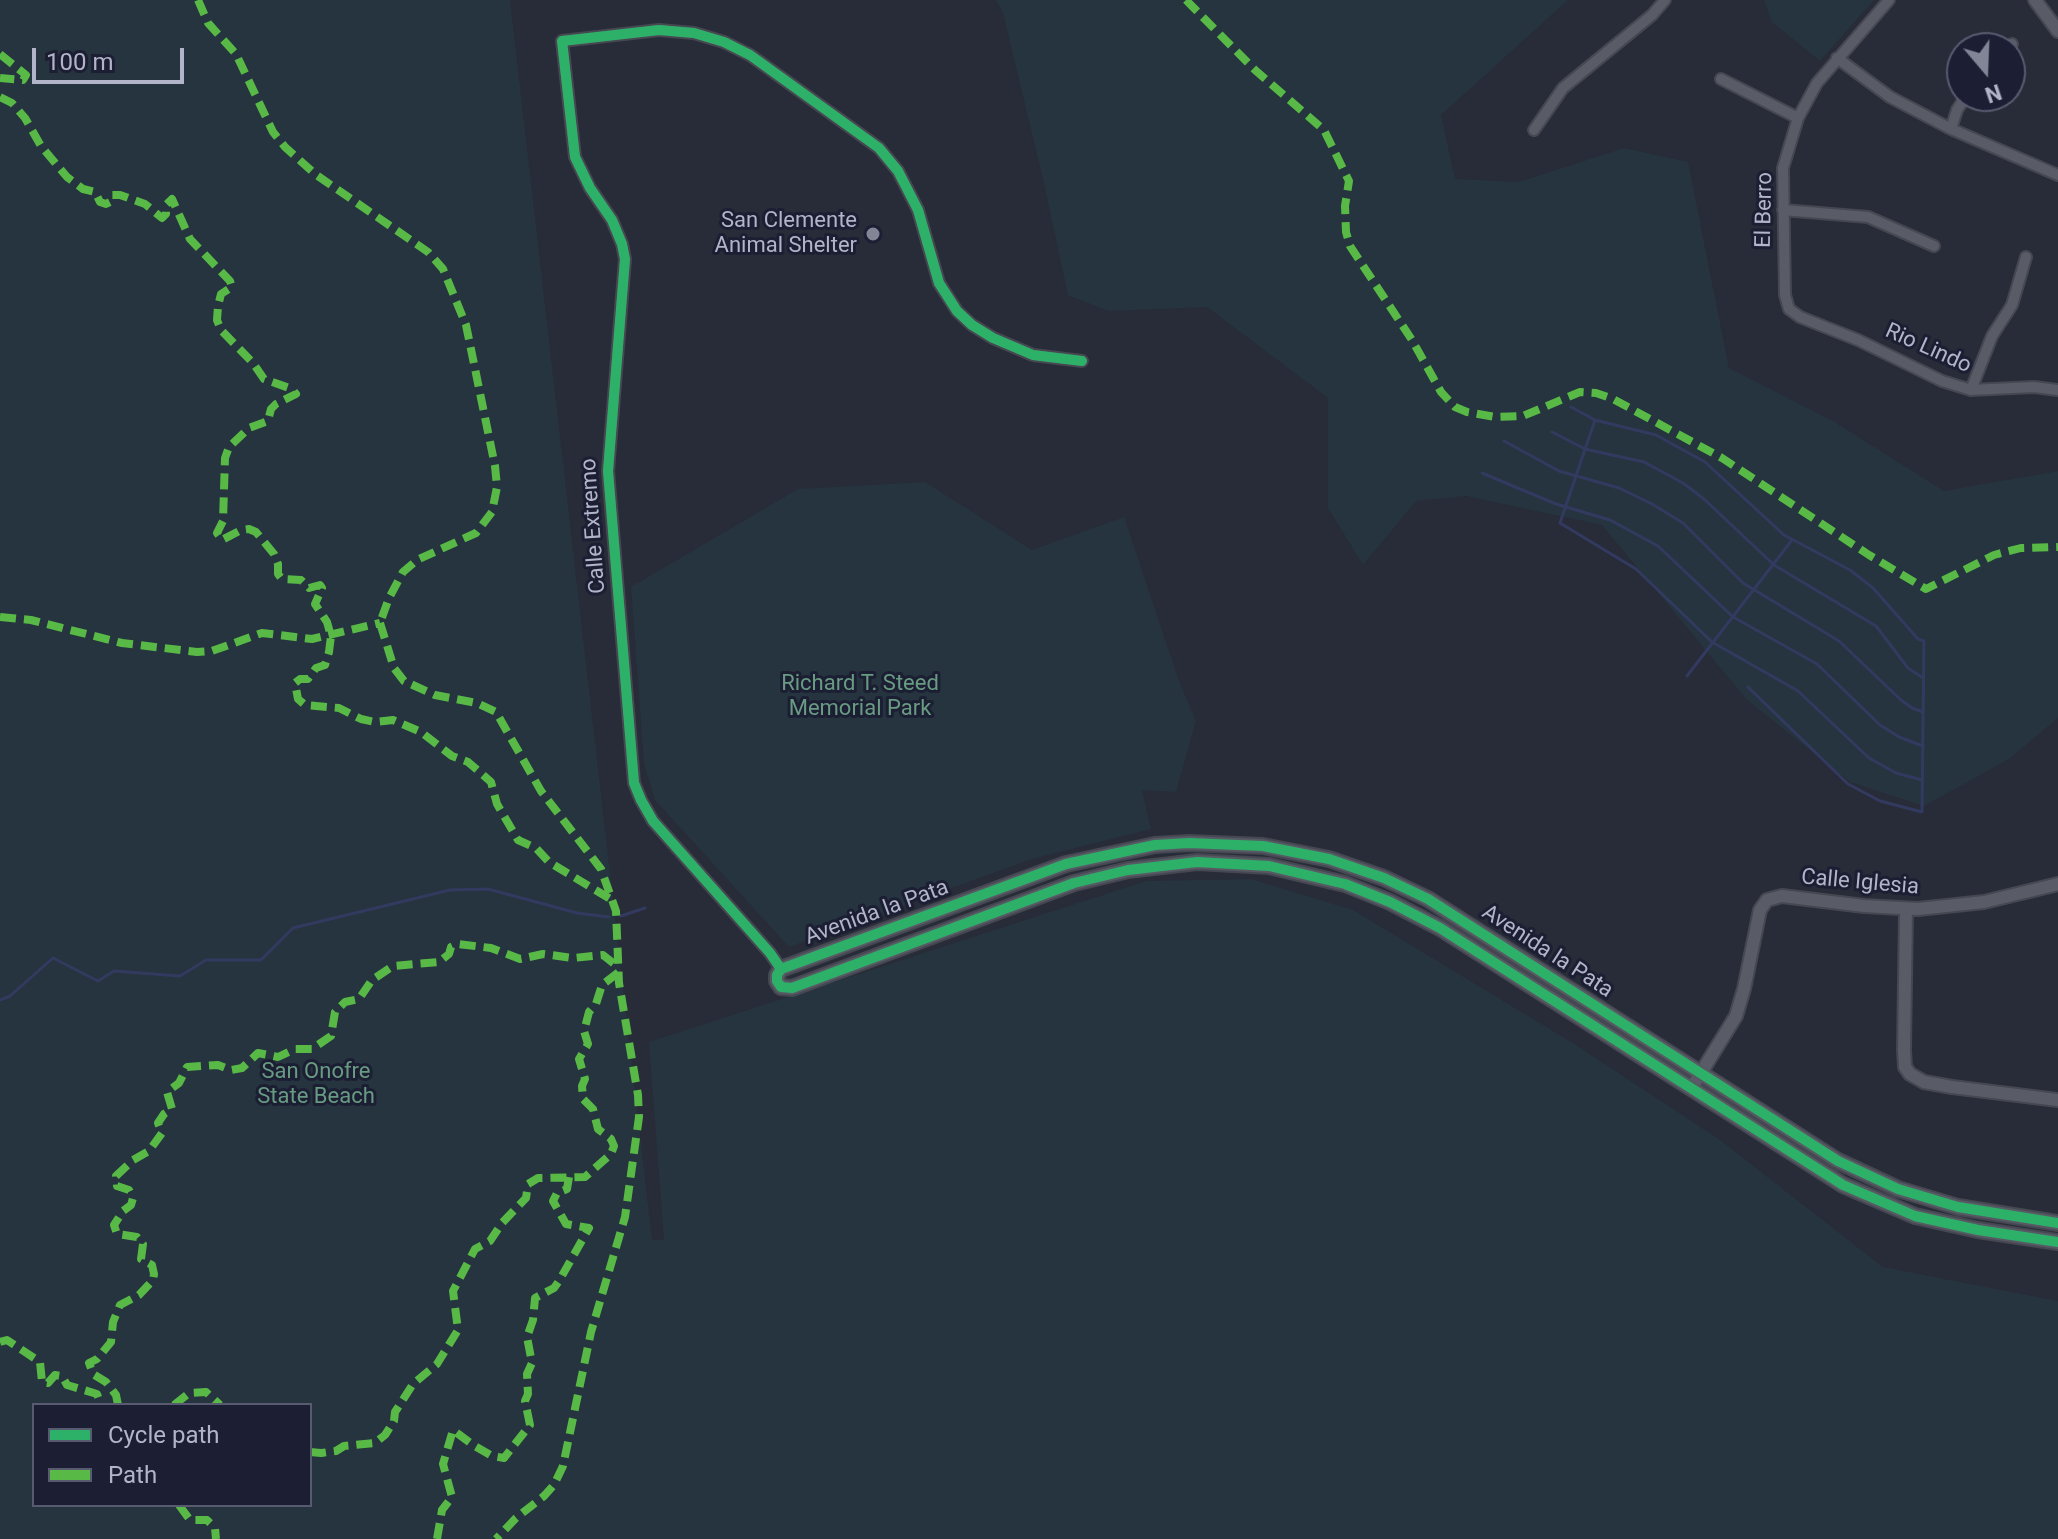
<!DOCTYPE html>
<style>
body{margin:0}
#map{position:relative;width:2058px;height:1539px;overflow:hidden;background:#282b38;font-family:Roboto,sans-serif}
canvas{display:block}
.legend{position:absolute;left:32px;top:1403px;width:280px;height:104px;box-sizing:border-box;background:#1c1f33;border:2px solid #585b6f;margin:0;padding:10px 14px;list-style:none;font-size:24px;color:#b2b5c9}
.legend li{display:flex;align-items:center;gap:16px;height:40px}
.legend b{width:40px;border:2px solid #585b6f}
.north{position:absolute;left:1946px;top:32px;width:80px;height:80px;box-sizing:border-box;background:#1c1f33;border:2px solid #585b6f;border-radius:50%;rotate:161deg;font-size:22px;font-weight:700;line-height:32px;text-align:center;color:#b2b5c9}
.north::after{content:'';display:block;margin:auto;width:28px;height:36px;background:#828596;clip-path:polygon(50% 0,100% 100%,50% 72%,0 100%)}
.scale{position:absolute;left:32px;top:48px;width:152px;height:36px;box-sizing:border-box;border:4px solid #b2b5c9;border-top:0;padding-left:10px;font-size:24px;line-height:28px;white-space:nowrap;color:#b2b5c9;-webkit-text-stroke:6px #1c1f33;paint-order:stroke}
</style>
<div id="map">
<canvas width="2058" height="1539"></canvas>
<ul class="legend">
<li><b style="height:10px;background:#2db169"></b>Cycle path</li>
<li><b style="height:10px;background:#58b947"></b>Path</li>
</ul>
<div class="north">N</div>
<div class="scale">100 m</div>
</div>
<script>
const g = document.querySelector('canvas').getContext('2d');
g.lineJoin = 'round';
function fillPath(path, color) { g.fillStyle = color; g.fill(path, 'evenodd'); }
const poly = rows => new Path2D(rows.map(r => 'M' + r).join(''));
function stroke(path, color, width, dash) { g.strokeStyle = color; g.lineWidth = width; g.lineCap = dash ? 'butt' : 'round'; g.setLineDash(dash || []); g.stroke(path); }
function label(font, color, halo, rows, align = 'center') {
  g.font = font + ' Roboto,sans-serif'; g.lineWidth = 6; g.setLineDash([]); g.textBaseline = 'middle'; g.strokeStyle = halo; g.fillStyle = color; for (const [text, x, y, turn = 0] of rows) {
    g.save(); g.translate(x, y); g.rotate((+turn || 0) * Math.PI / 180); g.textAlign = isNaN(turn) ? turn : align; if (halo) g.strokeText(text, 0, 0); g.fillText(text, 0, 0); g.restore();
  }
}
const green = poly([
 [0,0,510,0,652,1240,664,1240,649,1042,1146,881,1251,879,1353,910,1576,1045,1720,1140,1883,1267,2058,1301,2058,1539,0,1539],
 [34,1405,310,1405,310,1505,34,1505],
 [996,0,1568,0,1441,115,1455,179,1519,182,1624,148,1688,162,1729,368,1833,421,1944,491,2058,471,2058,718,2009,759,1924,806,1850,782,1747,700,1602,525,1466,496,1416,501,1363,565,1328,508,1328,398,1207,307,1108,311,1068,295,1043,179,1003,13],
 [1764,0,1874,0,1820,61,1772,22],
 [925,482,1032,550,1124,517,1179,681,1196,721,1176,792,1142,790,1151,829,1032,859,789,947,655,800,644,764,631,587,798,489]
]);
const stream = poly([
 [1571,407,1595,420,1560,523,1636,569,1712,642,1798,691,1869,758,1896,773,1922,780],
 [1595,420,1656,435,1705,462,1784,535,1850,570,1873,588,1918,639,1924,641,1922,812,1880,801,1848,784,1748,687],
 [1552,432,1585,449,1644,462,1683,483,1704,499,1774,565,1876,626,1908,668,1923,678],
 [1504,441,1559,471,1619,488,1652,504,1683,523,1743,583,1839,641,1901,700,1912,708,1923,712],
 [1482,473,1556,504,1610,520,1658,546,1733,617,1817,664,1880,725,1899,737,1923,746],
 [1687,676,1792,540],
 [621,916,645,908],
 [0,1000,10,996,53,958,98,981,114,971,180,976,206,960,261,960,293,928,450,890,488,889,577,913,609,917]
]);
const minor = poly([
 [1889,0,1817,83,1798,118,1783,168,1785,295,1789,309,1800,317,1858,340,1942,381,1971,390,2034,387,2058,390],
 [2007,48,2012,44],
 [1837,58,1890,97,1951,129,2058,175],
 [1721,79,1798,118],
 [1951,129,1957,110,1966,96],
 [1534,130,1563,88,1652,15,1665,0],
 [1783,210,1868,217,1934,246],
 [1971,390,1992,336,2012,305,2026,257],
 [781,969,770,953,653,821,641,800,634,783,608,471,625,259,622,244,612,220,590,188,575,157,562,41,659,30,694,33,724,42,750,55,879,148,898,171,918,210,939,283,957,311,972,325,993,338,1033,355,1082,361]
]);
const tertiary = poly([
 [2035,0,2058,31],
 [1906,910,1904,1050,1905,1067,1910,1074,1924,1082,1952,1087,2058,1100],
 [1691,1089,1736,1016,1744,989,1760,910,1767,900,1782,896,1864,906,1918,909,1984,902,2058,884]
]);
const secondary = poly([
 [2058,1223,1958,1207,1898,1189,1838,1161,1428,899,1384,878,1329,859,1263,846,1189,843,1155,845,1066,864,781,969,777,975,777,981,781,987,792,988,1074,883,1128,870,1197,862,1269,866,1345,884,1390,902,1440,928,1843,1185,1915,1216,1978,1230,2058,1242]
]);
const quiet = poly([
 [198,0,208,23,236,54,273,132,285,147,315,174,428,252,443,269,466,325,495,466,497,487,492,512,476,533,417,560,403,572,389,598,380,623],
 [1186,0,1255,70,1324,130,1349,181,1345,206,1346,232,1350,246,1412,340,1441,392,1455,407,1467,412,1495,417,1523,416,1580,392,1596,393,1613,399,1722,458,1869,555,1926,589,1994,555,2021,548,2058,547],
 [0,54,26,75,23,80,0,78],
 [0,97,12,103,25,118,41,146,67,177,83,189,95,192,100,202,106,204,110,202,112,195,120,195,145,204,162,218,166,214,166,205,172,199,190,239,230,281,232,287,221,294,218,306,217,320,221,330,253,363,264,379,292,389,296,394,276,404,271,409,268,421,249,428,229,447,225,458,223,521,217,533,222,540,241,530,249,529,256,532,274,554,278,564,278,574,282,579,301,580,309,588,320,585,322,588,315,604,327,622,331,636,329,652,325,665,316,668,308,679,300,679,295,683,298,699,305,705,339,708,361,719,375,722,393,720,421,732,452,756,468,762,491,782,497,804,518,840,536,848,549,862,612,900],
 [0,617,31,620,122,643,197,652,212,651,262,633,312,639,380,623],
 [380,623,394,668,404,681,435,695,477,703,496,712,541,791,601,869,616,911,619,983,638,1095,639,1117,625,1217,591,1332,563,1466,554,1485,544,1496,516,1518,496,1539],
 [0,1342,7,1340,40,1362,42,1382,48,1383,55,1375,62,1376,67,1385,97,1394,101,1405],
 [118,1405,116,1395,106,1382,93,1374,89,1363,97,1359,111,1342,113,1322,120,1305,139,1295,153,1280,154,1274,152,1265,141,1259,143,1244,137,1237,117,1234,114,1225,123,1211,131,1205,133,1198,129,1190,117,1186,116,1176,133,1160,149,1151,162,1133,158,1123,164,1114,172,1109,167,1092,179,1083,187,1067,218,1065,231,1070,242,1068,258,1053,278,1057,295,1049,312,1049,331,1036,335,1012,345,1002,359,999,372,980,393,966,439,962,449,954,451,947,458,944,491,948,520,959,543,954,573,958,603,955,618,967],
 [174,1405,189,1393,206,1392,220,1405],
 [310,1452,321,1453,336,1451,344,1446,375,1443,385,1435,394,1421,395,1412,413,1384,437,1364,458,1330,453,1291,475,1249,490,1241,502,1223,526,1198,528,1184,538,1178,585,1177,611,1154,614,1146,611,1139,598,1129,593,1109,583,1099,582,1086,585,1079,579,1059,588,1044,584,1031,589,1012,596,1004,602,985,619,972],
 [179,1505,190,1520,207,1520,215,1528,216,1539],
 [437,1539,442,1510,452,1497,443,1464,453,1430,473,1445,492,1456,504,1458,530,1425,525,1401,528,1394,527,1374,532,1363,527,1337,533,1320,535,1298,554,1288,559,1281,589,1228,566,1224,553,1201,557,1193,567,1189,569,1177]
]);
const cycleway = poly([
 [781,969,770,953,653,821,641,800,634,783,608,471,625,259,622,244,612,220,590,188,575,157,562,41,659,30,694,33,724,42,750,55,879,148,898,171,918,210,939,283,957,311,972,325,993,338,1033,355,1082,361],
 [2058,1223,1958,1207,1898,1189,1838,1161,1428,899,1384,878,1329,859,1263,846,1189,843,1155,845,1066,864,781,969,777,975,777,981,781,987,792,988,1074,883,1128,870,1197,862,1269,866,1345,884,1390,902,1440,928,1843,1185,1915,1216,1978,1230,2058,1242]
]);
const markers = [
 [873,234,8,"#828596"]
];
const streetNames = [
 ["El Berro",1765,210,-89],
 ["Rio Lindo",1928,349,24],
 ["Calle Extremo",594,526,-94],
 ["Calle Iglesia",1860,883,5],
 ["Avenida la Pata",877,913,-20],
 ["Avenida la Pata",1547,952,33]
];
const poiNames = [
 ["San Clemente",857,221],
 ["Animal Shelter",857,246]
];
const parkNames = [
 ["Richard T. Steed",860,684],
 ["Memorial Park",860,709],
 ["San Onofre",316,1072],
 ["State Beach",316,1097]
];
fillPath(green, '#25343e');
stroke(stream, '#333a60', 3);
stroke(minor, '#454751', 14);
stroke(tertiary, '#454751', 16);
stroke(secondary, '#454751', 18);
stroke(minor, '#595b66', 10);
stroke(tertiary, '#595b66', 12);
stroke(secondary, '#575964', 14);
stroke(quiet, '#58b947', 8, [16, 8]);
stroke(cycleway, '#2db169', 10);
for (const [x, y, r, color] of markers) { const dot = new Path2D(); dot.arc(x, y, r, 0, 2 * Math.PI); g.fillStyle = color; g.fill(dot); stroke(dot, '#1c1f33', 3); }
label('22px', '#b2b5c9', '#1c1f33', streetNames);
label('22px', '#b2b5c9', '#1c1f33', poiNames, 'right');
label('22px', '#689b82', '#1c1f33', parkNames);
</script>
